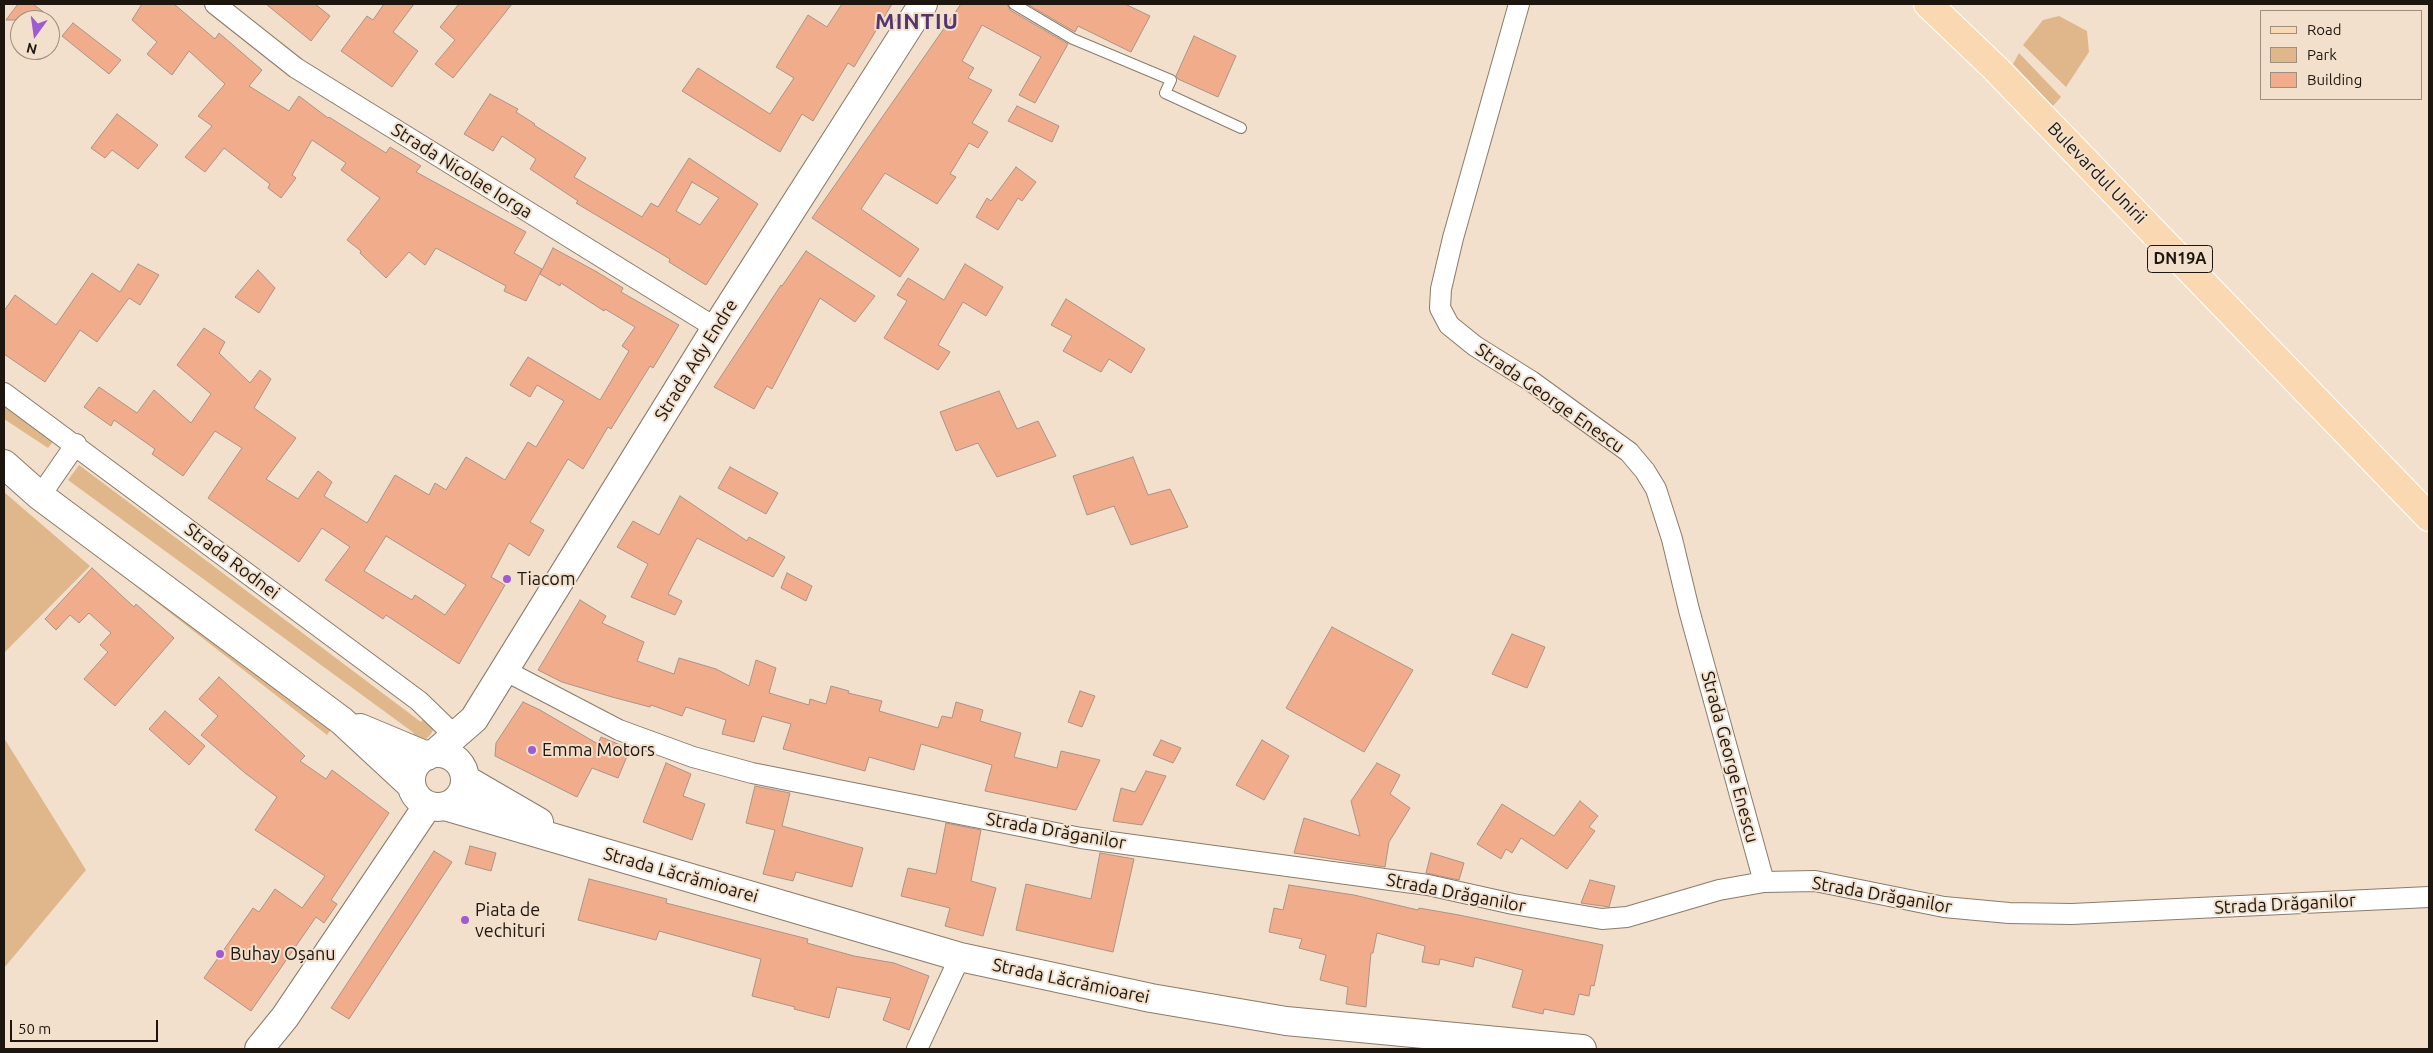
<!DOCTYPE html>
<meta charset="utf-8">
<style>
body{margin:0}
#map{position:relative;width:2433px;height:1053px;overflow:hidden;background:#f2e0cc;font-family:Ubuntu,sans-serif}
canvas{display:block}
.frame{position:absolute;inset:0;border:5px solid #1c160f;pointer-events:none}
.legend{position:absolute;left:2260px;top:10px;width:162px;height:90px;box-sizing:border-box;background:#f2e0cc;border:1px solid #9c8f80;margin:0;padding:6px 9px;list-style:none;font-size:15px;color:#1c160f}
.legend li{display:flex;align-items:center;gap:10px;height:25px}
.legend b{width:25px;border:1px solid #9c8f80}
.north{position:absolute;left:10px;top:10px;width:50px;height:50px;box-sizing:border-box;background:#f2e0cc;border:1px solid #9c8f80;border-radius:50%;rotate:194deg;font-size:14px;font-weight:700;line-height:20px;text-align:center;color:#1c160f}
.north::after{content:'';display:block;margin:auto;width:18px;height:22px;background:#9d5cd2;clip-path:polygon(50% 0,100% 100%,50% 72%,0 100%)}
.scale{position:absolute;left:10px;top:1020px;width:148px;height:22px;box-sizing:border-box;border:2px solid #1c160f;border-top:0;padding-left:6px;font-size:15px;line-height:18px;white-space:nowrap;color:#1c160f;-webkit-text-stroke:4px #f2e0cc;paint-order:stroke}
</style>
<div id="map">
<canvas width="2433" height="1053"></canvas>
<div class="frame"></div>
<ul class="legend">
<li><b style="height:6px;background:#fad9b2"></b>Road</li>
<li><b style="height:14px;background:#dfb78b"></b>Park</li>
<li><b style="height:14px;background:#f1ad8b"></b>Building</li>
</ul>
<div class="north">N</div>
<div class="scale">50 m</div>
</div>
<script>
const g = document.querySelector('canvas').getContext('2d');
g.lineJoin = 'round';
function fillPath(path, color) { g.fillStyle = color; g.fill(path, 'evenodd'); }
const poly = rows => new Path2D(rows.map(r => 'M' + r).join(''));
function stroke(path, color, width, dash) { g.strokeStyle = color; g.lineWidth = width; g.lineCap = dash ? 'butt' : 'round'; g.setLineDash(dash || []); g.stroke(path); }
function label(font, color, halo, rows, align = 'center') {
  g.font = font + ' Ubuntu,sans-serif'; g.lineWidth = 4; g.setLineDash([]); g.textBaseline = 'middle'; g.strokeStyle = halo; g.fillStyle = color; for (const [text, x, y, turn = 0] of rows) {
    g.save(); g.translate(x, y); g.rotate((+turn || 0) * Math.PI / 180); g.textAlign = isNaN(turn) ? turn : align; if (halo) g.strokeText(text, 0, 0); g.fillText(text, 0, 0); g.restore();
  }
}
const green = poly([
 [2059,16,2087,31,2089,52,2066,87,2023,45,2043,20],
 [2019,53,2061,97,2053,106,2013,64],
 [4,400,56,438,48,448,4,419],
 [79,465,421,722,426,716,435,726,431,734,422,743,406,741,414,733,68,480],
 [4,492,90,566,4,653],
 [29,503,337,721,327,735],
 [4,738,86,870,4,968]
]);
const building = poly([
 [18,4,33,4,54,20,6,20,18,4],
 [142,4,174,4,215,39,219,33,262,70,249,86,289,111,299,96,328,118,329,117,386,153,390,147,421,166,416,172,526,232,514,253,542,269,526,301,504,291,506,286,436,248,425,265,409,252,386,278,360,253,361,251,347,240,380,198,341,170,346,163,312,140,292,175,296,178,281,198,268,188,270,184,224,148,205,172,185,157,212,126,198,116,225,84,189,51,172,75,147,54,157,42,132,20,142,4],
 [266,4,315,4,330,16,311,41,266,4],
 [384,4,414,4,393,32,418,51,392,87,341,51,367,16,373,20,384,4],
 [459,4,512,4,453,78,435,64,455,40,440,27,459,4],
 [842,4,892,4,854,67,848,63,813,121,802,114,780,152,682,91,698,68,770,114,794,78,776,67,808,15,827,27,842,4],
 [961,4,1007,4,1010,10,1068,44,1035,103,1019,95,1041,57,982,25,962,61,974,68,968,78,992,90,972,123,988,132,978,148,969,143,950,174,956,177,937,204,885,173,861,209,919,249,900,277,812,218,961,4],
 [1027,4,1125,4,1150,16,1131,52,1078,26,1075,32,1027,4],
 [73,23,121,60,109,74,62,36,73,23],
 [1194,36,1236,56,1218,97,1178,79,1176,76,1194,36],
 [490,94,518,109,516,112,535,124,534,125,586,158,574,177,642,217,651,203,658,207,689,158,758,204,706,285,669,262,670,259,576,203,578,201,530,169,536,159,502,136,493,151,464,134,490,94],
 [692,182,719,198,700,225,676,211,692,182],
 [1017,106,1059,126,1052,142,1008,121,1017,106],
 [117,114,158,145,138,169,112,150,105,158,91,148,117,114],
 [1016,167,1036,182,1022,201,1018,198,998,230,976,217,987,198,991,201,1016,167],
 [553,248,597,272,623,288,621,292,679,325,653,368,650,366,611,429,608,427,583,469,568,459,530,522,544,530,529,556,509,543,491,577,505,585,459,664,386,615,383,619,325,580,350,547,322,528,299,562,208,498,242,448,215,431,183,476,152,454,155,449,114,420,111,426,84,407,99,387,137,413,154,390,191,423,211,394,177,365,204,328,225,342,219,353,250,383,260,370,271,379,254,408,296,438,266,479,298,499,318,471,332,482,324,496,367,523,395,475,429,495,435,483,446,490,466,457,505,480,528,442,536,447,564,401,537,385,530,397,510,385,528,357,600,400,629,351,622,346,635,327,605,309,604,311,561,283,560,286,540,274,553,248],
 [386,536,466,585,445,615,415,595,412,600,364,571,386,536],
 [806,251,875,296,855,322,820,298,772,389,767,386,754,409,714,387,781,285,782,286,806,251],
 [138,264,159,275,140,305,129,298,97,342,80,330,45,382,4,354,4,311,15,295,56,325,92,273,120,292,138,264],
 [965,264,1003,287,986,316,963,302,938,345,950,352,938,370,884,338,907,301,897,295,908,278,944,300,965,264],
 [258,270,275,288,259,313,235,297,258,270],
 [1066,299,1145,349,1131,373,1109,359,1101,372,1063,351,1072,336,1051,325,1066,299],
 [999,391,1017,429,1038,421,1056,456,997,477,978,443,956,451,940,412,999,391],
 [1133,457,1148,495,1170,489,1188,527,1131,545,1114,506,1087,515,1073,476,1133,457],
 [730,467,778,493,766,514,718,488,730,467],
 [680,496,747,541,749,537,785,557,773,577,697,538,668,594,682,601,675,615,631,597,648,564,617,547,633,521,659,535,680,496],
 [92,568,134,607,136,604,174,638,115,706,84,679,108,652,100,645,111,633,89,613,79,623,70,615,56,630,45,619,92,568],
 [787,573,812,586,806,601,781,588,787,573],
 [580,600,606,616,602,623,644,642,637,661,674,674,679,658,716,669,749,686,756,660,776,668,769,693,809,705,810,699,826,704,831,686,849,691,848,693,882,701,879,711,938,728,942,716,952,718,956,702,983,710,980,721,1021,733,1014,757,1057,768,1061,751,1100,760,1076,810,985,791,992,765,921,744,914,770,869,757,865,771,783,749,791,724,762,716,754,742,722,734,726,720,686,707,682,716,651,705,650,707,612,697,562,682,538,670,580,600],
 [1332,627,1413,670,1364,752,1286,708,1332,627],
 [1512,634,1545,647,1527,688,1492,674,1512,634],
 [219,677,305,756,300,761,326,779,332,770,389,813,331,900,337,904,324,923,316,917,251,1011,204,978,253,908,259,912,275,889,302,908,325,876,255,830,277,797,245,773,201,735,218,716,199,699,219,677],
 [1080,691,1095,696,1082,727,1068,722,1080,691],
 [523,702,540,710,598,744,601,737,630,749,618,778,592,768,577,797,495,756,496,743,523,702],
 [165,711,205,746,189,765,149,729,165,711],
 [1161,740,1181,748,1173,763,1153,755,1161,740],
 [1262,740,1289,756,1264,800,1236,785,1262,740],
 [666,763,691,774,683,796,705,804,692,840,643,822,666,763],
 [1377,763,1400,775,1390,794,1410,808,1389,842,1385,867,1294,853,1304,818,1360,836,1351,801,1377,763],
 [1146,771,1166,776,1142,825,1113,821,1121,788,1135,792,1146,771],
 [755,786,790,793,782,826,863,848,852,887,796,872,793,881,763,874,775,830,746,823,755,786],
 [1580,801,1598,816,1589,827,1595,831,1567,869,1521,838,1512,853,1506,849,1501,859,1477,844,1502,804,1554,836,1580,801],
 [946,823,981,830,971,881,996,888,983,936,945,926,950,908,901,896,908,868,936,874,946,823],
 [470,846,496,853,491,871,465,864,470,846],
 [434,851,452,862,349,1019,331,1008,434,851],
 [1100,853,1134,859,1113,952,1016,930,1026,884,1091,899,1100,853],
 [1431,853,1464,863,1459,880,1426,873,1431,853],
 [589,879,667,899,666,903,808,939,807,943,854,956,894,963,929,976,909,1030,883,1020,891,998,837,987,829,1018,794,1009,795,1007,752,996,761,959,659,931,656,940,578,920,589,879],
 [1590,880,1615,886,1609,907,1581,903,1590,880],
 [1289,885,1354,895,1418,910,1419,908,1459,915,1603,945,1594,986,1591,985,1589,996,1579,994,1574,1015,1544,1009,1543,1014,1512,1007,1523,970,1475,957,1473,967,1440,959,1439,965,1422,962,1425,946,1377,933,1373,953,1371,953,1366,1007,1346,1004,1348,987,1320,980,1326,955,1299,948,1302,939,1269,932,1274,908,1283,910,1289,885]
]);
const lane = poly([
 [1014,4,1073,39,1171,80,1165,93,1241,128]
]);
const street = poly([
 [215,4,296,68,716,328],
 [1519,4,1453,238,1441,289,1440,308,1449,325,1475,346,1531,381,1629,452,1645,471,1656,489,1672,539,1689,610,1764,882],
 [4,393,419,701,455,736],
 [40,496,76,444],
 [504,670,619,730,693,757,752,773,1081,838,1428,885,1513,904,1602,919,1627,917,1719,890,1764,882,1815,881,1944,907,2009,913,2072,914,2429,897],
 [917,1049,960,957]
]);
const secondary = poly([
 [4,464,40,496,342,721,411,785],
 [360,728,427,756],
 [435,753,474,719,716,328,923,4],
 '411 780a27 27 0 1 1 54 0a27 27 0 1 1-54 0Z',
 [465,779,539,822],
 [445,806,960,957,1151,998,1286,1021,1582,1049],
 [259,1049,285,1017,428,805]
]);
const primary = poly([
 [1928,4,1995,68,2429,517]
]);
const markers = [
 [507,579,5,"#9d5cd2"],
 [532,750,5,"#9d5cd2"],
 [465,920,5,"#9d5cd2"],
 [220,954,5,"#9d5cd2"]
];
const shields = [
 [2180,259,65]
];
const shieldNames = [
 ["DN19A",2180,259]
];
const streetNames = [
 ["Strada Nicolae Iorga",462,171,32],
 ["Bulevardul Unirii",2097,173,46],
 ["Strada Ady Endre",696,360,-58],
 ["Strada George Enescu",1550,398,35],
 ["Strada Rodnei",232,561,37],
 ["Strada George Enescu",1730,757,75],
 ["Strada Drăganilor",1056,831,10],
 ["Strada Lăcrămioarei",681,875,16],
 ["Strada Drăganilor",1456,893,11],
 ["Strada Drăganilor",1882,895,10],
 ["Strada Drăganilor",2285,904,-3],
 ["Strada Lăcrămioarei",1071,981,12]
];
const poiNames = [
 ["Tiacom",517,579],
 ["Emma Motors",542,750],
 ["Piata de",475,910],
 ["vechituri",475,931],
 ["Buhay Oșanu",230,954]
];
const districtNames = [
 ["MINTIU",917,22]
];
fillPath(green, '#dfb78b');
fillPath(building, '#f1ad8b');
stroke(building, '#aa9388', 1);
stroke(lane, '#8b7b69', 12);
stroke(street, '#8b7b69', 22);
stroke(secondary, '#8b7b69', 30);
stroke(primary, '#fff', 30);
stroke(lane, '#fff', 10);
stroke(street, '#fff', 20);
stroke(secondary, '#fff', 28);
stroke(primary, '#fad9b2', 28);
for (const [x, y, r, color] of markers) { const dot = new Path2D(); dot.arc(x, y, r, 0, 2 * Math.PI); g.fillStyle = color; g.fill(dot); stroke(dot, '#f2e0cc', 2); }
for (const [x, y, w] of shields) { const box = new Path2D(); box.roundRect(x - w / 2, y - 13.5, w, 27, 4); g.fillStyle = '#f2e0cc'; g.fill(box); stroke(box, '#1c160f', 1); }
label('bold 16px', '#1c160f', null, shieldNames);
label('18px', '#1c160f', '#f2e0cc', streetNames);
label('18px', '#1c160f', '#f2e0cc', poiNames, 'left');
g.letterSpacing = '1px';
label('bold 22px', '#55356f', '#f2e0cc', districtNames);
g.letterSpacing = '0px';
</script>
